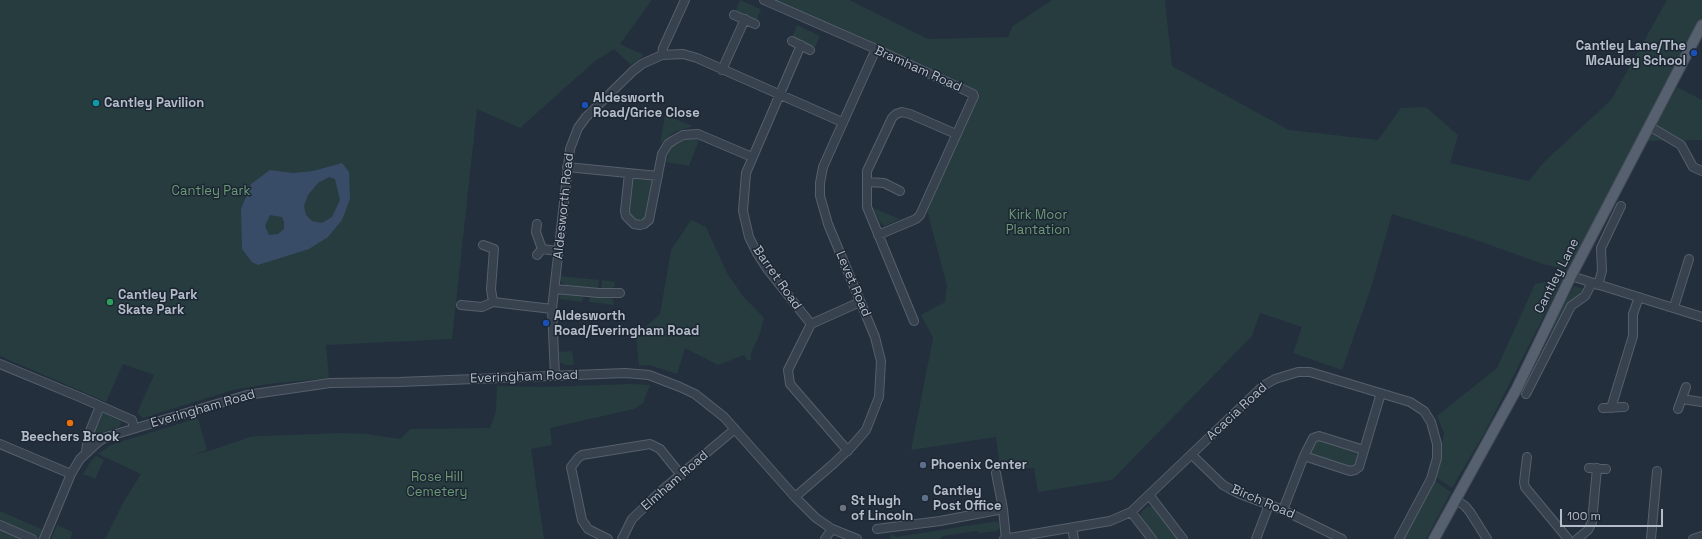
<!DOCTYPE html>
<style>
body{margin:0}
#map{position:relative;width:1702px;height:539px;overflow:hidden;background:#242f3e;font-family:"Space Grotesk",sans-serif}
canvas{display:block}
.scale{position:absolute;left:1560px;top:509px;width:103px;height:18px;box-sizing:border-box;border:2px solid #b4bcc9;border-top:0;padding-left:5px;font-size:12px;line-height:14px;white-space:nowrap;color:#b4bcc9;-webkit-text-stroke:3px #1d2633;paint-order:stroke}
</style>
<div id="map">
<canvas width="1702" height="539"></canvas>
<div class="scale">100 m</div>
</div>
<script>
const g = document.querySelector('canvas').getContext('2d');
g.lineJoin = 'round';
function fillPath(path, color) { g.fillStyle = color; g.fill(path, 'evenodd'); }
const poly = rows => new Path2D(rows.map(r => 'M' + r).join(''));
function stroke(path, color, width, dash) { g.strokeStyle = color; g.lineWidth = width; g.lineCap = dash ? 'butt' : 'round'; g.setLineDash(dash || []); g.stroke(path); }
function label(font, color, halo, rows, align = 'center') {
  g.font = font + ' "Space Grotesk",sans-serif'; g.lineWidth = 3; g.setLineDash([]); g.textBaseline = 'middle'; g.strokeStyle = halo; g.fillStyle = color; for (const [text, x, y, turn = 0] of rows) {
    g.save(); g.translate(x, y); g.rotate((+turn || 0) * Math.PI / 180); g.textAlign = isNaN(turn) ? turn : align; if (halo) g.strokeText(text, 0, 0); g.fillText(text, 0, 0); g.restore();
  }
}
const green = poly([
 [0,0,652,0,620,44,644,55,631,65,614,49,595,61,520,128,477,109,452,339,326,345,329,378,268,384,233,390,143,418,137,413,154,375,123,364,106,402,0,356],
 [740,0,760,9,761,10,757,19,754,20,736,11],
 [773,0,849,0,928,39,1008,37,1013,26,1052,0,1165,0,1172,66,1289,130,1378,140,1401,108,1426,107,1458,135,1450,163,1529,181,1544,162,1611,100,1667,0,1702,0,1702,29,1567,270,1543,264,1476,240,1392,214,1371,288,1342,370,1293,353,1302,327,1260,313,1252,336,1112,480,1038,492,1034,468,1000,469,996,437,911,450,933,338,921,315,945,302,947,286,927,210,980,93],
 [797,25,820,36,815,47,792,37],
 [1677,87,1702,100,1702,140,1646,141],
 [665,115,693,126,674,132,660,144],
 [688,138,699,140,689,166,666,162,671,147],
 [629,173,658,176,644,224,629,221],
 [873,208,900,219,884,226,880,222],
 [691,220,706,227,727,273,743,296,764,318,759,336,751,353,751,360,747,360,744,355,718,365,685,348,677,374,649,365,639,366,636,335,660,314,671,250],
 [559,276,599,280,598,289,565,285,559,279],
 [1563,278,1485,432,1452,488,1436,477,1444,433,1437,416,1497,368,1535,284],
 [602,280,615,282,615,285,611,289,601,289],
 [1574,286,1586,290,1569,303,1549,338,1553,323],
 [566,292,584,294,582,302,559,299,561,295],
 [590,294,611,296,614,302,613,305,589,302],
 [572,351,574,365,565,365,560,362,559,352],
 [630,384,650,385,643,403,634,409,550,428,552,445,531,449,544,539,105,539,124,501,141,474,98,454,109,446,123,441,198,418,207,450,192,455,209,451,250,437,261,436,342,433,367,434,400,439,410,429,490,428,496,411,497,386,542,387],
 [106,412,120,418,121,424,119,427,106,431,95,437,93,436,92,433,100,414],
 [1317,439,1356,451,1359,455,1356,465,1350,467,1311,454,1310,450],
 [96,456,104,460,95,479,83,474,91,461],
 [1434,480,1451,492,1426,539,1403,539],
 [1148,506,1154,507,1179,539,1156,539,1141,517,1141,512],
 [0,511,48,532,44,539,0,539],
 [998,521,1000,528,997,531,981,533,976,531,943,536,939,539,891,539,891,534,896,537],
 [57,525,73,532,70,539,51,539]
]);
const water = poly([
 [342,163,349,172,350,199,342,220,328,237,309,249,258,265,252,262,242,249,241,209,251,184,270,170,293,173,313,171],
 [329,177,335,179,340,200,332,217,322,223,312,221,306,215,304,206,308,195,318,183],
 [270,215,282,217,284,222,284,229,278,234,269,235,265,226]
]);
const minor = poly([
 [764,0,876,49,973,94,974,96,920,215,916,219,878,235],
 [734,15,755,24],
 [792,41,810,50],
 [801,45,746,173,743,211,749,237,757,253,768,270,811,324],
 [662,55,663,48,685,0],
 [722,70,745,19],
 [1649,126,1681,145,1693,167,1702,171],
 [567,167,658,176],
 [629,173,625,211,626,216,634,224,640,225,644,224,649,220,662,154,668,144,674,140,683,135,698,134,752,157],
 [867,182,884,183,900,191],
 [537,224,536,232,542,249,537,255],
 [483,245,494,249,491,289,493,302,552,309],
 [542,249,558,251],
 [1571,276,1702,317],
 [1598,285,1602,271,1601,248,1621,206],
 [555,289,599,293,620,293],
 [461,305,482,307,493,302],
 [1674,307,1689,259],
 [914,321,867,207,867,171,892,118,896,114,902,112,910,114,956,134],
 [0,364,82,398,132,420,134,428],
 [555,376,552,309,570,149,578,128,586,117,633,71,642,64,662,55,683,54,697,58,842,122],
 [1526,394,1571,306,1585,296,1592,283],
 [1682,399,1702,402],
 [1603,408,1624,407],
 [1611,408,1633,336,1633,314,1639,297],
 [1678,409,1686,387],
 [0,444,71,474],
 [848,451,790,384,788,370,811,324,860,302],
 [86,452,88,436,100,406],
 [1192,455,1223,485,1230,489,1240,494,1283,510,1342,539],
 [1304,456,1350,471,1355,470,1359,467,1381,393],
 [1527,457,1524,482,1525,487,1568,539],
 [1589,468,1606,469],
 [996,473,1003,509,1006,539],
 [1150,496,1183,539],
 [795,497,832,465,852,446,866,430,879,397,881,361,875,337,828,224,820,196,820,183,823,167,876,49],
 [1455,499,1465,506,1470,512,1487,539],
 [1283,510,1304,456,1313,438,1319,436,1364,450],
 [1131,512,1152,539],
 [0,525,32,539],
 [1072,528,1074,539],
 [877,529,940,521,1003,509],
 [44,539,71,474,80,459,98,442,106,437,247,395,330,383,399,382,625,373,649,375,680,387,695,394,724,417,795,497,816,518,832,529,857,539],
 [608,539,588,529,582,520,571,467,578,458,582,455,650,444,660,449,681,475],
 [622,539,632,519,661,491,735,429],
 [825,539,832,529],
 [1004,539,1110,521,1131,512,1263,386,1275,379,1298,372,1310,372,1410,402,1424,411,1431,422,1437,444,1437,458,1431,479,1399,539],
 [1256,539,1269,505],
 [1577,539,1588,530,1592,522,1597,468],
 [1651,539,1657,471],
 [1693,539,1702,536]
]);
const major = poly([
 [1434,539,1516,390,1571,276,1702,25]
]);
const markers = [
 [1694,53,4,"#1a4fb4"],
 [96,103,4,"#0f9aa8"],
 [585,105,4,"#1a4fb4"],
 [110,302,4,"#2e9e5b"],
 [546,323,4,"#1a4fb4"],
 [70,423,4,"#e8710a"],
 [923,465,4,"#5c6f8a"],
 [925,498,4,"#5c6f8a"],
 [843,508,4,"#6b7280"]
];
const poiNames = [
 ["Cantley Lane/The",1686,46,"right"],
 ["McAuley School",1686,61,"right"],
 ["Aldesworth",593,98],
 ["Road/Grice Close",593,113],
 ["Cantley Pavilion",104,103],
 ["Cantley Park",118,295],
 ["Skate Park",118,310],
 ["Aldesworth",554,316],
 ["Road/Everingham Road",554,331],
 ["Beechers Brook",70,437,"center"],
 ["Phoenix Center",931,465],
 ["Cantley",933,491],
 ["Post Office",933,506],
 ["St Hugh",851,501],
 ["of Lincoln",851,516]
];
const streetNames = [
 ["Bramham Road",918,69,24],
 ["Aldesworth Road",564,206,-84],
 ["Cantley Lane",1557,276,-63],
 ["Barret Road",777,278,55],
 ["Levet Road",853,284,67],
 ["Everingham Road",524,377,-2],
 ["Everingham Road",203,409,-16],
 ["Acacia Road",1237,412,-43],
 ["Elmham Road",675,481,-41],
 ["Birch Road",1263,502,23]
];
const parkNames = [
 ["Cantley Park",211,191],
 ["Kirk Moor",1038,215],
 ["Plantation",1038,230],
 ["Rose Hill",437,477],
 ["Cemetery",437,492]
];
fillPath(green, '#263c3f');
fillPath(water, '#394c67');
stroke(minor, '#565f6c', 10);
stroke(major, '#414a57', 12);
stroke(minor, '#38414e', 8);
stroke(major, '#56606e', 10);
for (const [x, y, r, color] of markers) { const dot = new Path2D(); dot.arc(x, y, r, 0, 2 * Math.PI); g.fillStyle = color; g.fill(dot); stroke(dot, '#1d2633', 1.5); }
label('bold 13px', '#b4bcc9', '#1d2633', poiNames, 'left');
label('13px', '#b4bcc9', '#1d2633', streetNames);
label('13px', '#6b9a76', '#1d2633', parkNames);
</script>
